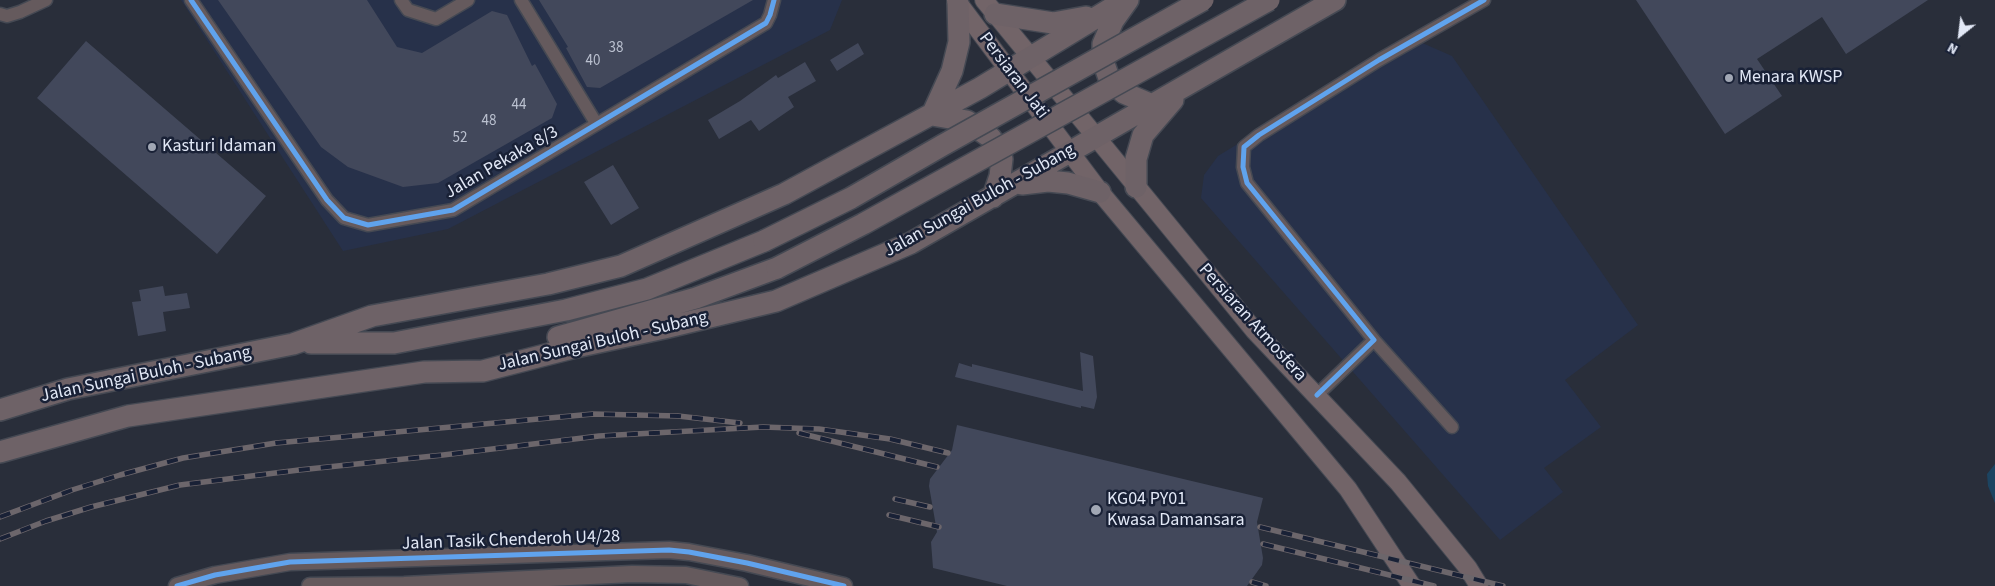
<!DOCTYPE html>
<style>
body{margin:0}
#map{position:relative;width:1995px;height:586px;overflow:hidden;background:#292e3a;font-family:"Source Sans 3",sans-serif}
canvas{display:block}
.north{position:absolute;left:1935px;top:10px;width:50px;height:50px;-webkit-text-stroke:4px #192136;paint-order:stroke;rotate:209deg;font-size:14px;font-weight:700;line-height:20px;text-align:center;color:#e2e8f6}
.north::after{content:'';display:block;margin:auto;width:18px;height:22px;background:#e2e8f6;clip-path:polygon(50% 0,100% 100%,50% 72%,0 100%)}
</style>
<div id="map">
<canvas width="1995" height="586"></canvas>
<div class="north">N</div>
</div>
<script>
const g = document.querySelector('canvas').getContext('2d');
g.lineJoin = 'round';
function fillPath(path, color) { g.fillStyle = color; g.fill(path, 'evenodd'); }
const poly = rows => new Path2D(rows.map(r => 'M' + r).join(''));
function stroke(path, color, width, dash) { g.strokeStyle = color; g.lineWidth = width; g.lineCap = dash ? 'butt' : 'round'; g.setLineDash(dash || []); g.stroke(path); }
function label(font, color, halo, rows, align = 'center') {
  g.font = font + ' "Source Sans 3",sans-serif'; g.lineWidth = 5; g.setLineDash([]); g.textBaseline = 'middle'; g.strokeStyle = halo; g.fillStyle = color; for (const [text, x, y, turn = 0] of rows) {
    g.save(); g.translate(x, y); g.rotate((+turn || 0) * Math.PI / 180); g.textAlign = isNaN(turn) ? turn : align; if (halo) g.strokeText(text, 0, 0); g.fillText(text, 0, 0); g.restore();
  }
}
const built = poly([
 [181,0,842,0,830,30,448,229,343,251],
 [1411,38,1452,56,1638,325,1565,380,1601,427,1544,468,1563,492,1500,540,1201,198,1204,175,1218,156]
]);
const water = poly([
 [1995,464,1995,503,1988,486,1987,474]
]);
const building = poly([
 [218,0,367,0,397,47,422,53,492,11,507,15,532,66,535,64,557,104,552,118,438,183,403,187,348,167,321,147],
 [539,0,753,0,600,88,587,87,566,48,568,47],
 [1636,0,1928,0,1846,54,1822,17,1757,59,1782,96,1725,134],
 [86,41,266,196,217,254,37,98],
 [858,43,864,54,837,71,830,60],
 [805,62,816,81,788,97,794,107,759,131,751,120,719,139,708,120,740,101,776,75,778,78],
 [613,165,639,208,611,225,584,182],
 [163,286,165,296,187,293,190,308,163,312,166,331,138,336,132,302,141,301,139,290],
 [1080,352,1093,356,1097,397,1094,409,1081,406,1081,408,955,377,959,363,972,367,972,364,1083,391],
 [957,425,1263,498,1257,522,1263,558,1262,565,1247,586,1007,586,933,568,931,542,937,532,929,486,930,479,952,450]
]);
const minor = poly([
 [191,0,327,200,344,218,368,225,453,210,766,23,770,15,774,0],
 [401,0,408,10,436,19,468,0],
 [521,0,596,123],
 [0,14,7,16,20,12,46,0],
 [1374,340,1452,427],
 [1317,395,1374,340,1247,183,1243,167,1244,147,1259,135,1379,60,1484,0]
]);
const tertiary = poly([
 [177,586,215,575,290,562,669,550,689,552,747,563,844,586],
 [310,586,404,585,632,574,686,575,740,586]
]);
const secondary = poly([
 [956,0,1100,192,1348,489,1412,586],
 [984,0,1254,330,1398,482,1468,568,1479,586]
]);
const trunk = poly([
 [1128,0,1113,21,1103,44,1103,61,1110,81,1124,93,1152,105],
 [995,14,1053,23,1086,17],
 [932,115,967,121,991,138,1002,159,1000,176,993,197],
 [932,115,952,71,959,42,958,4],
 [1022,184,1048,181,1068,183,1100,192],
 [1136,187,1136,159,1143,135,1173,100],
 [558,337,696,298,777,268],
 [311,343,394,343,566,310,647,289,764,241],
 [0,410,68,389,293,344,372,316,548,284,621,266,784,194,980,88,1125,0],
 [0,452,128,416,424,372,483,371,576,347,664,328,776,301,911,243,1335,0]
]);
const rail = poly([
 [799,433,937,467],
 [895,499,930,507],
 [889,515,939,527],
 [0,517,72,490,120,475,183,458,276,443,593,414,678,416,740,423],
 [1260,527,1503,586],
 [0,539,46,521,91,507,180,485,299,470,443,455,599,436,763,427,819,429,890,439,948,453],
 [1263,544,1434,586],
 [1252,582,1266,586]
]);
const trunkBridge = poly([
 [764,241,851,198,943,145,1203,0],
 [777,268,863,224,1269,0]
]);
const cycleway = poly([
 [191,0,327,200,344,218,368,225,453,210,766,23,770,15,774,0],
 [1317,395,1374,340,1247,183,1243,167,1244,147,1259,135,1379,60,1484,0],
 [177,586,215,575,290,562,669,550,689,552,747,563,844,586]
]);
const markers = [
 [1729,78,5,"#a1a7b4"],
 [152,147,5,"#a1a7b4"],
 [1096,510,6,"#a1a7b4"]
];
const numberNames = [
 ["38",616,49],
 ["40",593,62],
 ["44",519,106],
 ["48",489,122],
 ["52",460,139]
];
const streetNames = [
 ["Persiaran Jati",1013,76,53],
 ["Jalan Pekaka 8/3",502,163,-30],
 ["Jalan Sungai Buloh - Subang",980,201,-29],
 ["Persiaran Atmosfera",1252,323,48],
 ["Jalan Sungai Buloh - Subang",603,342,-13],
 ["Jalan Sungai Buloh - Subang",146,375,-12],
 ["Jalan Tasik Chenderoh U4/28",511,541,-2]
];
const poiNames = [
 ["Menara KWSP",1739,78],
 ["Kasturi Idaman",162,147],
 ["KG04 PY01",1107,500],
 ["Kwasa Damansara",1107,521]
];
fillPath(built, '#27314a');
fillPath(water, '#1c4461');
fillPath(building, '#42485b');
stroke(minor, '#454953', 15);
stroke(tertiary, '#454953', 19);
stroke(secondary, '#454953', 20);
stroke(trunk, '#454953', 24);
stroke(minor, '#655a5d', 12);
stroke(tertiary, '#655a5d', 16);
stroke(secondary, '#726468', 18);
stroke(trunk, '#6e6267', 21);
stroke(rail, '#6c666b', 5.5);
stroke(rail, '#192136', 4, [11]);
stroke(trunkBridge, '#454953', 24, []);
stroke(trunkBridge, '#6e6267', 21);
stroke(cycleway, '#60a3ed', 5);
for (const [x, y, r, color] of markers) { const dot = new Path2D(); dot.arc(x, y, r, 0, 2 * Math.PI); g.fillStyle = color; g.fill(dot); stroke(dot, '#192136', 2); }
label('15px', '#bac0cf', null, numberNames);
label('18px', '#e2e8f6', '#192136', streetNames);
label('18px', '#e2e8f6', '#192136', poiNames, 'left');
</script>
